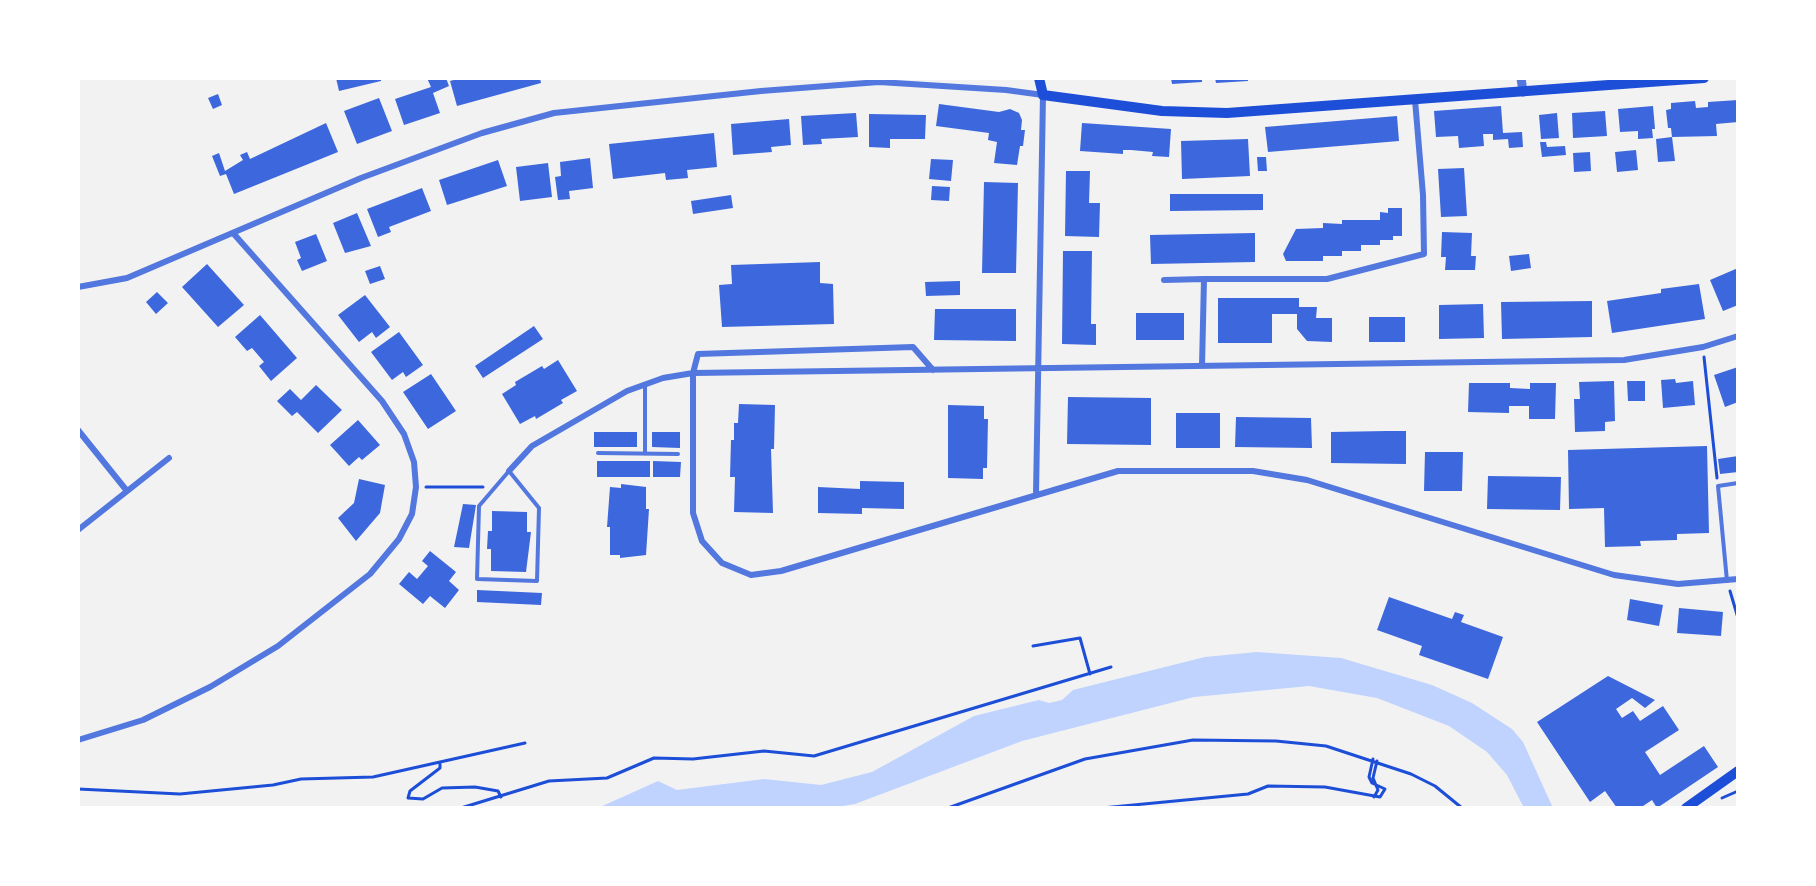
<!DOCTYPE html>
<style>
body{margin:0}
#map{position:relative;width:1816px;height:886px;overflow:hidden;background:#f2f2f2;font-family:"Source Sans 3",sans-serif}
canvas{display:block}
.frame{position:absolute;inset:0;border:80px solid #fff;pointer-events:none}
</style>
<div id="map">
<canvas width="1816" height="886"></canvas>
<div class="frame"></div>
</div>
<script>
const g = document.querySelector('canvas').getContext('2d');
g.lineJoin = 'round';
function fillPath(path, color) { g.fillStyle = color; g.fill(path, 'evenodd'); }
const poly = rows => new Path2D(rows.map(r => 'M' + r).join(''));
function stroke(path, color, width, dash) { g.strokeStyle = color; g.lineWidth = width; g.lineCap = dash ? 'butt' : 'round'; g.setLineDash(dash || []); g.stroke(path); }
const water = poly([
 [1257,652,1341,658,1432,685,1472,703,1512,729,1523,742,1553,808,1524,808,1507,775,1487,752,1449,726,1377,698,1309,686,1194,697,1022,741,855,804,831,808,598,808,658,781,677,790,764,779,821,785,872,772,974,716,1039,700,1049,703,1062,700,1073,690,1205,657]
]);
const building = poly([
 [336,78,381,78,381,81,339,91],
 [427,78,446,78,449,86,433,93,440,113,404,125,395,99,431,87],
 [461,78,540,78,541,83,457,106,450,81],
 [1171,78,1202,78,1202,82,1172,84],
 [1215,78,1248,78,1248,81,1216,83],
 [218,94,222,105,213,109,208,98],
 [379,98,392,131,357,144,344,111],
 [1738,100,1738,122,1716,124,1717,136,1672,137,1671,128,1668,128,1666,110,1671,109,1671,103,1695,101,1696,108,1708,107,1708,102],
 [939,104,999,112,1010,109,1019,113,1022,120,1021,130,1025,130,1023,146,1020,146,1017,165,994,163,997,142,988,140,989,133,936,126],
 [1501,106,1503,133,1522,132,1523,147,1509,148,1508,139,1493,140,1493,134,1483,134,1484,146,1459,148,1458,136,1436,137,1434,111],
 [1653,106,1655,129,1652,129,1653,138,1638,139,1638,131,1620,132,1618,109],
 [1605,111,1607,136,1573,138,1572,113],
 [856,113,858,137,821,139,822,144,803,145,801,116],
 [1557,113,1559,138,1541,139,1539,115],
 [869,114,926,115,925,139,890,139,890,148,869,147],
 [1397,116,1399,141,1268,152,1265,127],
 [789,119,791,145,771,147,772,152,733,155,731,124],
 [326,123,338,152,234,194,226,174,220,176,212,156,219,153,225,171,243,160,240,155,247,152,250,159],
 [1082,123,1171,129,1169,157,1152,156,1153,152,1131,150,1123,150,1123,154,1080,151],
 [714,133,717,167,687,170,688,178,666,180,665,173,613,179,609,144],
 [1672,137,1675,161,1658,162,1656,139],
 [1248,139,1250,176,1182,179,1181,141],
 [1540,142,1546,142,1547,147,1565,146,1566,155,1542,157],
 [1636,150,1638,170,1617,172,1615,152],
 [1590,152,1591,171,1574,172,1573,153],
 [1257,157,1266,157,1267,171,1258,171],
 [590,158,593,188,569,191,570,199,558,200,555,177,561,176,560,162],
 [931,159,953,160,951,181,929,179],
 [498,160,507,186,447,205,439,180],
 [548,163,552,197,520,201,516,167],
 [1464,168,1467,216,1441,217,1438,169],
 [1066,171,1090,171,1089,203,1100,203,1099,237,1065,236],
 [984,182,1018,183,1016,273,982,273],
 [932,186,950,187,949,201,931,200],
 [422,188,431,211,389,227,391,232,378,237,367,209],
 [1170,194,1263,194,1263,210,1170,211],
 [731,195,733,208,693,214,691,201],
 [1388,208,1402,208,1402,236,1393,236,1393,240,1380,240,1380,245,1361,245,1361,251,1342,251,1342,256,1323,256,1323,261,1286,261,1283,254,1296,229,1323,228,1323,223,1342,224,1342,220,1380,220,1380,212,1388,213],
 [357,213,371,246,345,253,333,223],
 [1442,232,1472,233,1471,256,1476,256,1475,270,1445,270,1446,257,1441,257],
 [1255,233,1255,262,1151,264,1150,235],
 [316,234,327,261,302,271,297,260,301,258,295,242],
 [1063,251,1092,251,1091,324,1096,324,1096,345,1062,344],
 [1529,254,1531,268,1511,271,1509,256],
 [820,262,820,283,833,284,834,324,722,327,719,285,732,284,731,265],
 [207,264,244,305,218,327,182,287],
 [380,266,385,279,370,284,365,271],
 [1738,268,1738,305,1723,311,1710,280],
 [960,281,960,295,926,296,925,282],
 [1699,284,1705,319,1612,333,1607,301,1661,293,1661,289],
 [157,292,168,303,156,314,146,302],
 [365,295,390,327,376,338,372,332,359,342,338,315],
 [1218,298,1299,298,1299,307,1317,307,1316,318,1332,318,1332,342,1307,341,1297,329,1297,314,1272,314,1272,343,1218,343],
 [1592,301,1592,337,1502,339,1501,302],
 [1483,304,1484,338,1439,339,1439,305],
 [935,309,1016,309,1016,341,934,340],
 [1136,313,1184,313,1184,340,1136,340],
 [260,315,297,358,271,381,259,366,264,362,252,348,247,351,235,337],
 [1369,317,1405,317,1405,342,1369,342],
 [534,326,543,339,483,378,475,366],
 [399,332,423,365,406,377,403,372,392,380,371,352],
 [558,360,577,391,561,400,563,403,536,419,535,416,520,424,502,394,516,385,515,382,542,366,544,369],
 [1738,367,1738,402,1725,407,1714,375],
 [431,374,456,411,428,429,403,392],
 [1675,379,1676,383,1693,381,1695,405,1663,408,1661,380],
 [1614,381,1615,421,1605,422,1605,431,1575,432,1574,399,1580,399,1579,382],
 [1627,381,1645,381,1645,401,1628,401],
 [1469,383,1510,383,1510,388,1530,389,1530,383,1556,383,1555,419,1529,419,1529,406,1509,406,1509,413,1468,412],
 [316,385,342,410,318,433,297,412,292,416,277,401,290,389,301,400],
 [1068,397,1151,398,1151,445,1067,444],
 [739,404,775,405,774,449,771,449,773,513,734,512,735,477,730,477,731,440,734,440,734,423,738,423],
 [948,405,984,406,984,419,988,419,987,468,983,468,983,479,948,478],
 [1176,413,1220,413,1220,448,1176,448],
 [1236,417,1311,418,1312,448,1235,447],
 [358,420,380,445,362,460,359,457,349,466,330,445],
 [1387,431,1406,431,1406,464,1331,463,1331,432],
 [594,432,637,432,637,447,594,447],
 [652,432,680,432,680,448,652,447],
 [1707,446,1709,533,1677,534,1677,540,1640,541,1641,546,1605,547,1604,508,1569,509,1568,450],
 [1425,452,1463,452,1462,491,1424,491],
 [1738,456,1738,472,1720,474,1718,459],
 [597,461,650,461,650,477,597,477],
 [653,461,681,462,680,477,653,477],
 [1488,476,1561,477,1560,510,1487,509],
 [359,479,385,485,380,513,356,541,338,518,354,503],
 [860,481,904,482,904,509,862,508,862,514,818,513,818,487,860,489],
 [621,484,646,487,646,509,649,509,646,555,620,558,620,555,610,555,610,527,607,527,610,487,621,488],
 [463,504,476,505,469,548,454,547],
 [492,511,527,512,527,532,531,532,526,572,491,571,491,549,487,549,488,531,492,531],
 [430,551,456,572,449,581,459,590,445,608,430,596,423,604,399,584,409,572,417,579,428,566,422,561],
 [477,590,542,593,541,605,477,602],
 [1389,597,1452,619,1455,612,1464,615,1461,622,1503,637,1488,679,1419,655,1422,646,1377,630],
 [1630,599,1663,605,1659,626,1627,620],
 [1679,608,1723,612,1721,636,1677,633],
 [1608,676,1655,700,1645,708,1632,698,1616,709,1622,718,1633,711,1640,721,1663,706,1679,730,1645,752,1660,775,1704,746,1718,767,1657,808,1652,800,1640,808,1617,808,1605,791,1590,802,1537,722]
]);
const path = poly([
 [1704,357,1717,478],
 [426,487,483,487],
 [1730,591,1738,618],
 [1033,646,1080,638,1090,674],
 [440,763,440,768,410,791,408,798,423,799,442,788,475,787,498,791,501,797],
 [78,789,180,794,273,785,301,779,373,777,525,743],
 [1374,797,1378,790,1373,778,1377,761],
 [1722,798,1738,791],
 [461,808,549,781,607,778,654,758,693,759,764,751,814,756,1111,667],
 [948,808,1085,759,1193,740,1276,741,1326,746,1411,774,1435,786,1462,808],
 [1102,808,1248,794,1268,786,1325,787,1380,797,1385,789,1372,783,1369,777,1373,759]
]);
const service = poly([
 [598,453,678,454],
 [645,454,645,385],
 [509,471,539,508,537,581,477,579,479,506,509,471],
 [1727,581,1718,486,1738,483]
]);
const minor = poly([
 [1164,280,1204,279],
 [78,287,127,278,361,178,482,133,554,113,761,91,879,82,1006,90,1043,95,1036,494],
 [1202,366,1204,279,1327,279,1424,254,1423,195,1415,100],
 [933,370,913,347,698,354,693,373,693,513,702,541,722,563,751,575,781,571,1118,471,1253,471,1307,480,1614,575,1678,584,1738,579],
 [78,430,127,491],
 [509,471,532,446,627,391,663,378,693,373,1624,360,1703,347,1738,336],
 [78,530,169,458],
 [78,740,143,720,210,687,278,646,370,574,399,539,412,514,416,487,414,462,404,434,382,401,233,233]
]);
const tertiary = poly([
 [1521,78,1523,92]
]);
const secondary = poly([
 [1039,78,1043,95,1162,111,1227,113,1704,78],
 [1686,808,1738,771]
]);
fillPath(water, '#bfd3fe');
fillPath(building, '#3d67dc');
stroke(path, '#1d4ed8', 3);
stroke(service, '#5277de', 4);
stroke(minor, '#5277de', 6);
stroke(tertiary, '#5277de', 9);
stroke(secondary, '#1d4ed8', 10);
</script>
